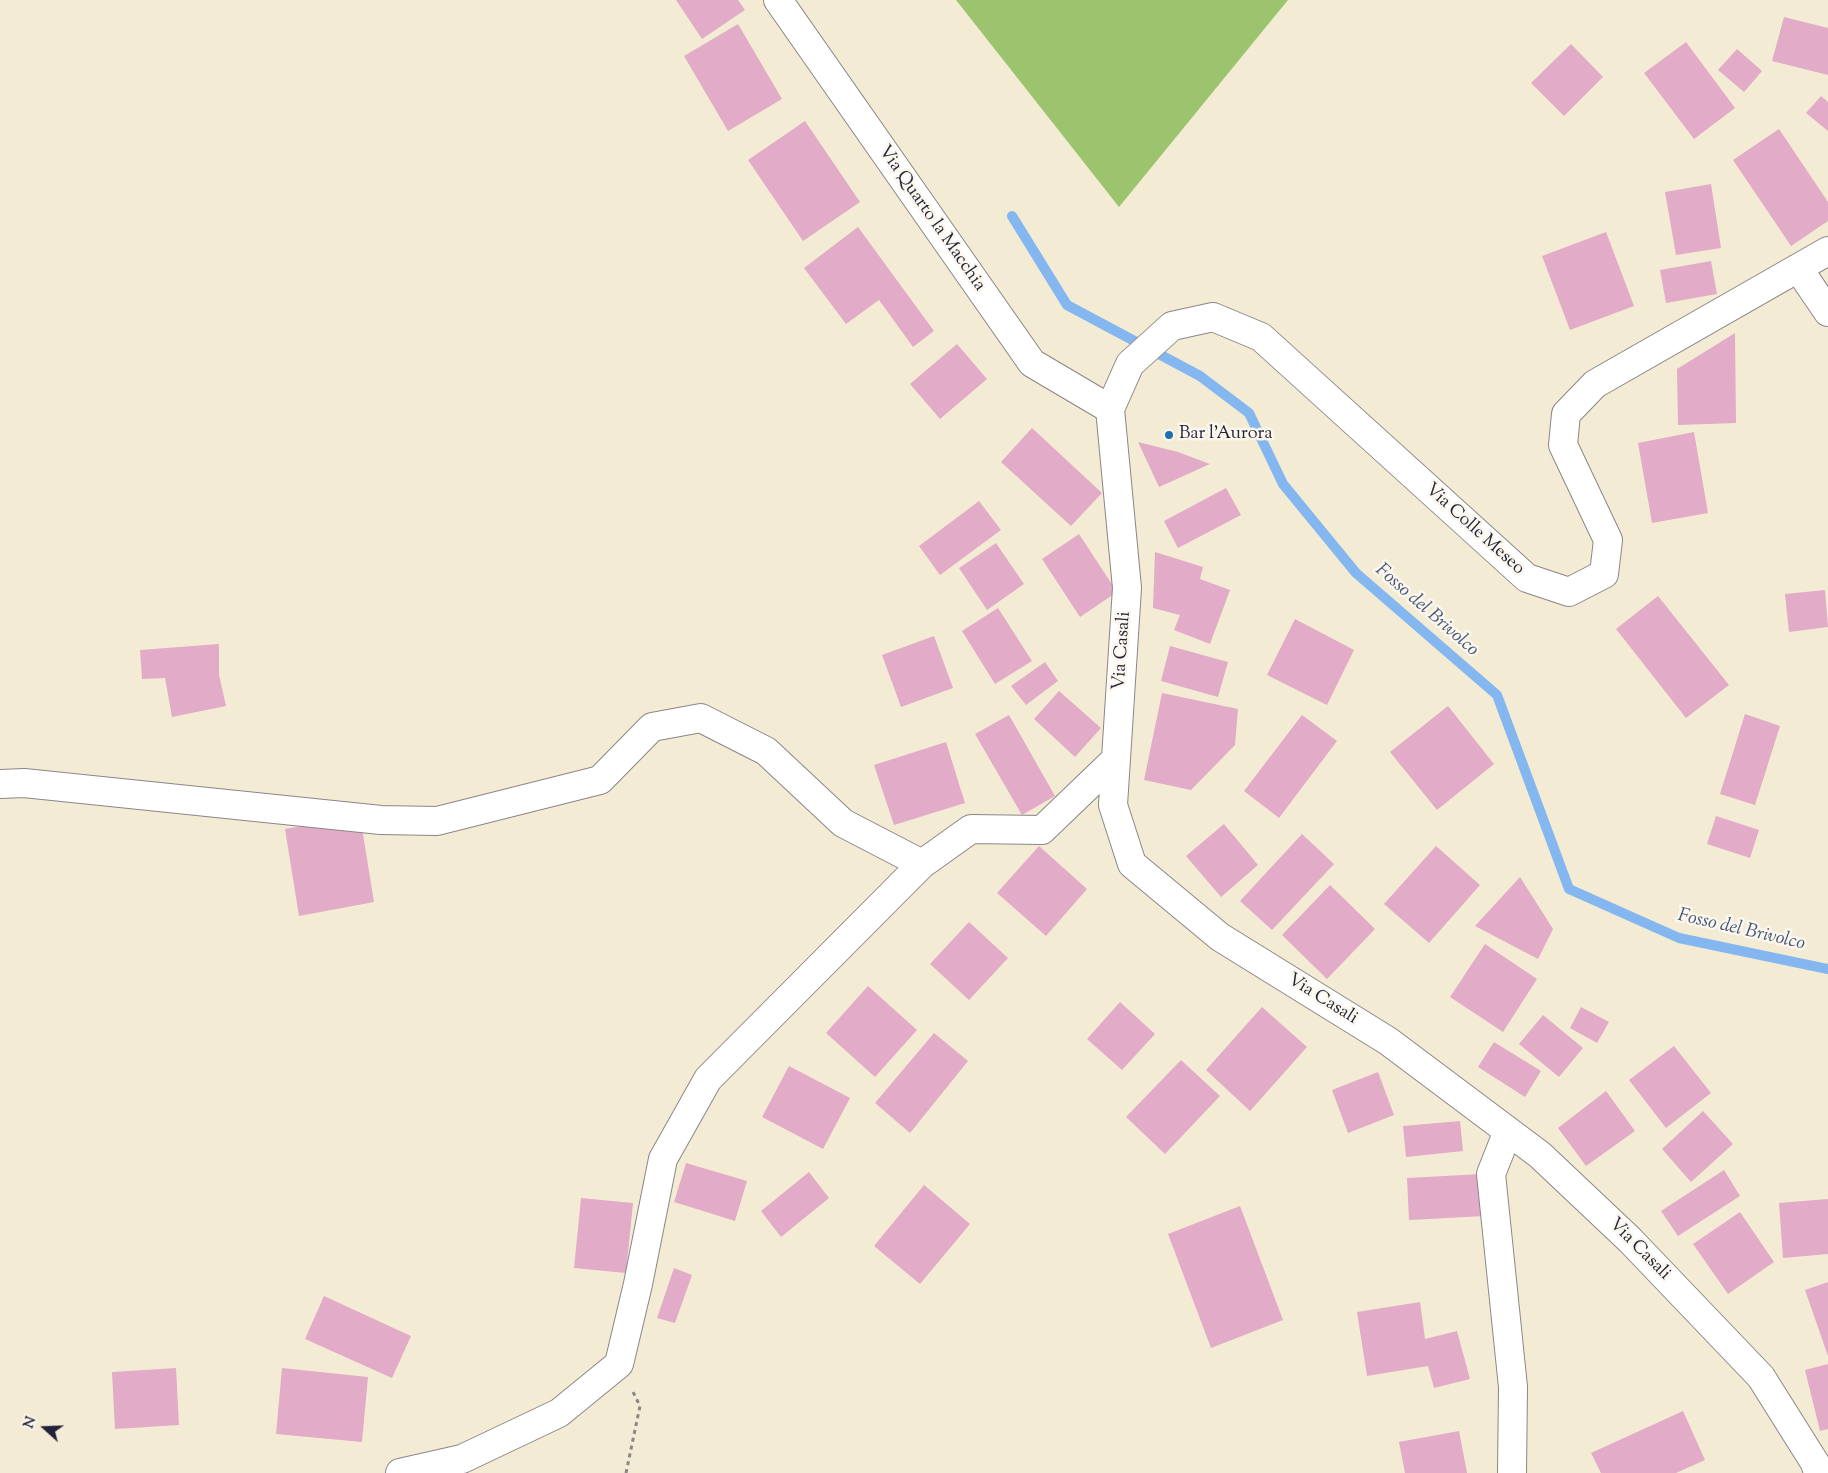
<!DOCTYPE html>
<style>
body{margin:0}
#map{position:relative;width:1828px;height:1473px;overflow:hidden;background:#f4ebd4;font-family:"Sorts Mill Goudy",serif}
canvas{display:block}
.north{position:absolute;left:20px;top:1403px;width:50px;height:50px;-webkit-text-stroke:4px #fbf7ec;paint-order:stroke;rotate:290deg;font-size:14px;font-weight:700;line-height:20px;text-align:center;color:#22223b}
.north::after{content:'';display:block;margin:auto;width:18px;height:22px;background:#22223b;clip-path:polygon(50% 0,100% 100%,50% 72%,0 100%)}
</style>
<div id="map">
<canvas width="1828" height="1473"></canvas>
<div class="north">N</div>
</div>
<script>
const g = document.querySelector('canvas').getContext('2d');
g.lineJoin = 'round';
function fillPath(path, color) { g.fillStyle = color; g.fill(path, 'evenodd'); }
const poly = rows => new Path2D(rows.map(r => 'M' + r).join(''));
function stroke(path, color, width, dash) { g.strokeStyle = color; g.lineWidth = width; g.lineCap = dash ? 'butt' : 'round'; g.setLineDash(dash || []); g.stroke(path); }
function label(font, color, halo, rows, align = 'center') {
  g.font = font + ' "Sorts Mill Goudy",serif'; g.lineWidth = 5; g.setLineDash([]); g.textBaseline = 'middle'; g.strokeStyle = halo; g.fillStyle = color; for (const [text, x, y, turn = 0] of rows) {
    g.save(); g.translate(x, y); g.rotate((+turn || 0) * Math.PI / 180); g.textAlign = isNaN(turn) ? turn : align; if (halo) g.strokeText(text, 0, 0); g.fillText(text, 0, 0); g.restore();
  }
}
const green = poly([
 [956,0,1288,0,1119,207]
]);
const stream = poly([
 [1012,216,1067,305,1200,376,1249,413,1283,484,1356,573,1497,695,1569,889,1679,938,1828,969]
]);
const building = poly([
 [676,0,738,0,745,10,702,39],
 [1784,17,1828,28,1828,75,1772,61],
 [738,24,782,99,728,131,684,56],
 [1686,42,1735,108,1694,139,1644,73],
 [1571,44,1603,77,1564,116,1531,83],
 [1737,49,1762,71,1744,92,1718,70],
 [1821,96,1828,102,1828,131,1806,113],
 [805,121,860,202,803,241,748,160],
 [1779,129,1828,202,1828,221,1791,246,1733,160],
 [1711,184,1721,248,1676,255,1665,192],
 [858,227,934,331,913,347,879,300,846,324,804,268],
 [1606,232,1634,306,1570,330,1542,256],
 [1711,261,1717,294,1666,303,1660,270],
 [1735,333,1736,423,1678,425,1677,369],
 [957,344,987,379,940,419,910,384],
 [1032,428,1102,493,1071,526,1001,462],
 [1694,432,1708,513,1652,523,1638,443],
 [1138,442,1178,452,1210,464,1159,487],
 [1226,488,1241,515,1178,548,1164,521],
 [979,501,1001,530,940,575,919,546],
 [1079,534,1117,592,1080,617,1042,559],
 [996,543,1024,584,987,610,959,568],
 [1155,552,1203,567,1200,579,1230,590,1210,644,1174,630,1180,615,1153,608],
 [1825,590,1828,627,1789,632,1785,594],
 [1658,596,1729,685,1686,718,1616,629],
 [998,608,1032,661,995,684,962,631],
 [1295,619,1354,650,1327,705,1267,675],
 [934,636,953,688,901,707,882,655],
 [219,644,219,675,226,706,172,717,165,678,142,679,140,650],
 [1170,646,1228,662,1218,697,1161,681],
 [1045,662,1058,681,1026,705,1011,686],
 [1059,691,1101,728,1075,757,1034,719],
 [1162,693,1238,709,1235,745,1191,790,1144,780],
 [1448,706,1494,764,1437,810,1390,752],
 [1745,714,1780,726,1755,805,1720,794],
 [1009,715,1055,796,1022,815,975,734],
 [1302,715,1337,741,1279,818,1244,791],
 [946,742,965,803,894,825,874,765],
 [360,816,374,902,299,916,285,829],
 [1716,816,1759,830,1750,858,1707,844],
 [1224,824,1258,865,1221,897,1186,856],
 [1302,834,1334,864,1272,930,1240,901],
 [1039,846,1087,889,1046,936,997,893],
 [1436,846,1480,885,1429,943,1384,904],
 [1520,877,1553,929,1538,959,1475,926],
 [1330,885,1375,929,1327,979,1282,935],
 [969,922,1008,958,969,1000,930,964],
 [1485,944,1537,979,1503,1032,1450,997],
 [868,986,917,1030,875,1077,826,1033],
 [1120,1002,1155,1034,1122,1070,1087,1039],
 [1262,1007,1307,1047,1250,1111,1206,1070],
 [1581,1007,1609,1022,1597,1043,1570,1028],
 [1543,1015,1583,1048,1559,1077,1519,1044],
 [934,1033,968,1061,910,1133,875,1103],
 [1494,1042,1541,1071,1525,1097,1478,1067],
 [1674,1046,1711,1093,1666,1128,1629,1080],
 [1181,1060,1220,1096,1165,1154,1126,1117],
 [789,1066,850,1098,823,1149,762,1117],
 [1378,1072,1394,1115,1348,1133,1332,1090],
 [1606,1091,1635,1131,1586,1166,1558,1128],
 [1703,1111,1733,1144,1691,1182,1662,1149],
 [1460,1121,1463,1151,1406,1157,1403,1126],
 [686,1163,747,1181,735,1221,674,1202],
 [1724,1170,1740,1196,1678,1236,1661,1211],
 [809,1172,829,1198,781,1237,761,1211],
 [1482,1174,1485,1216,1409,1220,1407,1178],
 [924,1185,970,1224,920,1284,874,1246],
 [581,1198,633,1203,626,1273,574,1268],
 [1828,1199,1828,1254,1783,1258,1779,1203],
 [1240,1206,1283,1320,1211,1348,1168,1234],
 [1740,1212,1774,1262,1728,1294,1693,1244],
 [674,1268,692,1275,675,1323,657,1318],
 [1828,1282,1828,1356,1805,1290],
 [324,1296,411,1336,392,1378,305,1339],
 [1420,1302,1425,1339,1457,1331,1470,1379,1434,1388,1428,1366,1367,1376,1357,1312],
 [1828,1364,1828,1429,1820,1431,1805,1370],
 [176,1368,179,1425,115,1429,112,1372],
 [282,1368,368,1377,362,1442,276,1434],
 [1683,1411,1705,1460,1676,1473,1601,1473,1591,1453],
 [1459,1431,1467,1473,1405,1473,1399,1442]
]);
const path = poly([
 [626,1473,640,1406,633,1392]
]);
const minor = poly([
 [778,0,1032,363,1110,409],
 [1798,268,1828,312],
 [0,784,24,783,381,820,437,821,600,780,652,727,701,718,766,751,843,823,922,864],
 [1508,1131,1491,1174,1513,1387,1512,1473],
 [400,1473,462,1459,559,1413,619,1364,638,1284,663,1159,708,1079,922,864,971,829,1042,830,1116,759],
 [1818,1473,1815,1463,1761,1377,1630,1240,1540,1155,1388,1041,1220,937,1132,864,1113,805,1127,588,1110,409,1130,364,1172,326,1213,317,1261,337,1527,578,1569,592,1604,574,1608,540,1563,445,1566,414,1595,384,1828,251]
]);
const markers = [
 [1169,435,5,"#1f6fb2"]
];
const streetNames = [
 ["Via Quarto la Macchia",931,219,55],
 ["Via Colle Meseo",1474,530,42],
 ["Via Casali",1123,651,-86],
 ["Via Casali",1322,1000,32],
 ["Via Casali",1639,1250,45]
];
const poiNames = [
 ["Bar l'Aurora",1179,435]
];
const waterNames = [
 ["Fosso del Brivolco",1426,611,41],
 ["Fosso del Brivolco",1741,931,13]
];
fillPath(green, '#9cc46f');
stroke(stream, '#84b6f0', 10);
fillPath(building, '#e2abc8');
stroke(minor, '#8b8688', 30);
stroke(path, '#8b8688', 3, [4, 4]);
stroke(minor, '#fff', 28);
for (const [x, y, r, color] of markers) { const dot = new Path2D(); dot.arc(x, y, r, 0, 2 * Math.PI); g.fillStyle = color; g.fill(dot); stroke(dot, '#fbf7ec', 2); }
label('18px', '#22223b', '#fbf7ec', streetNames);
label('18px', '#22223b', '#fbf7ec', poiNames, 'left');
label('italic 19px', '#44567a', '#fbf7ec', waterNames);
</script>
